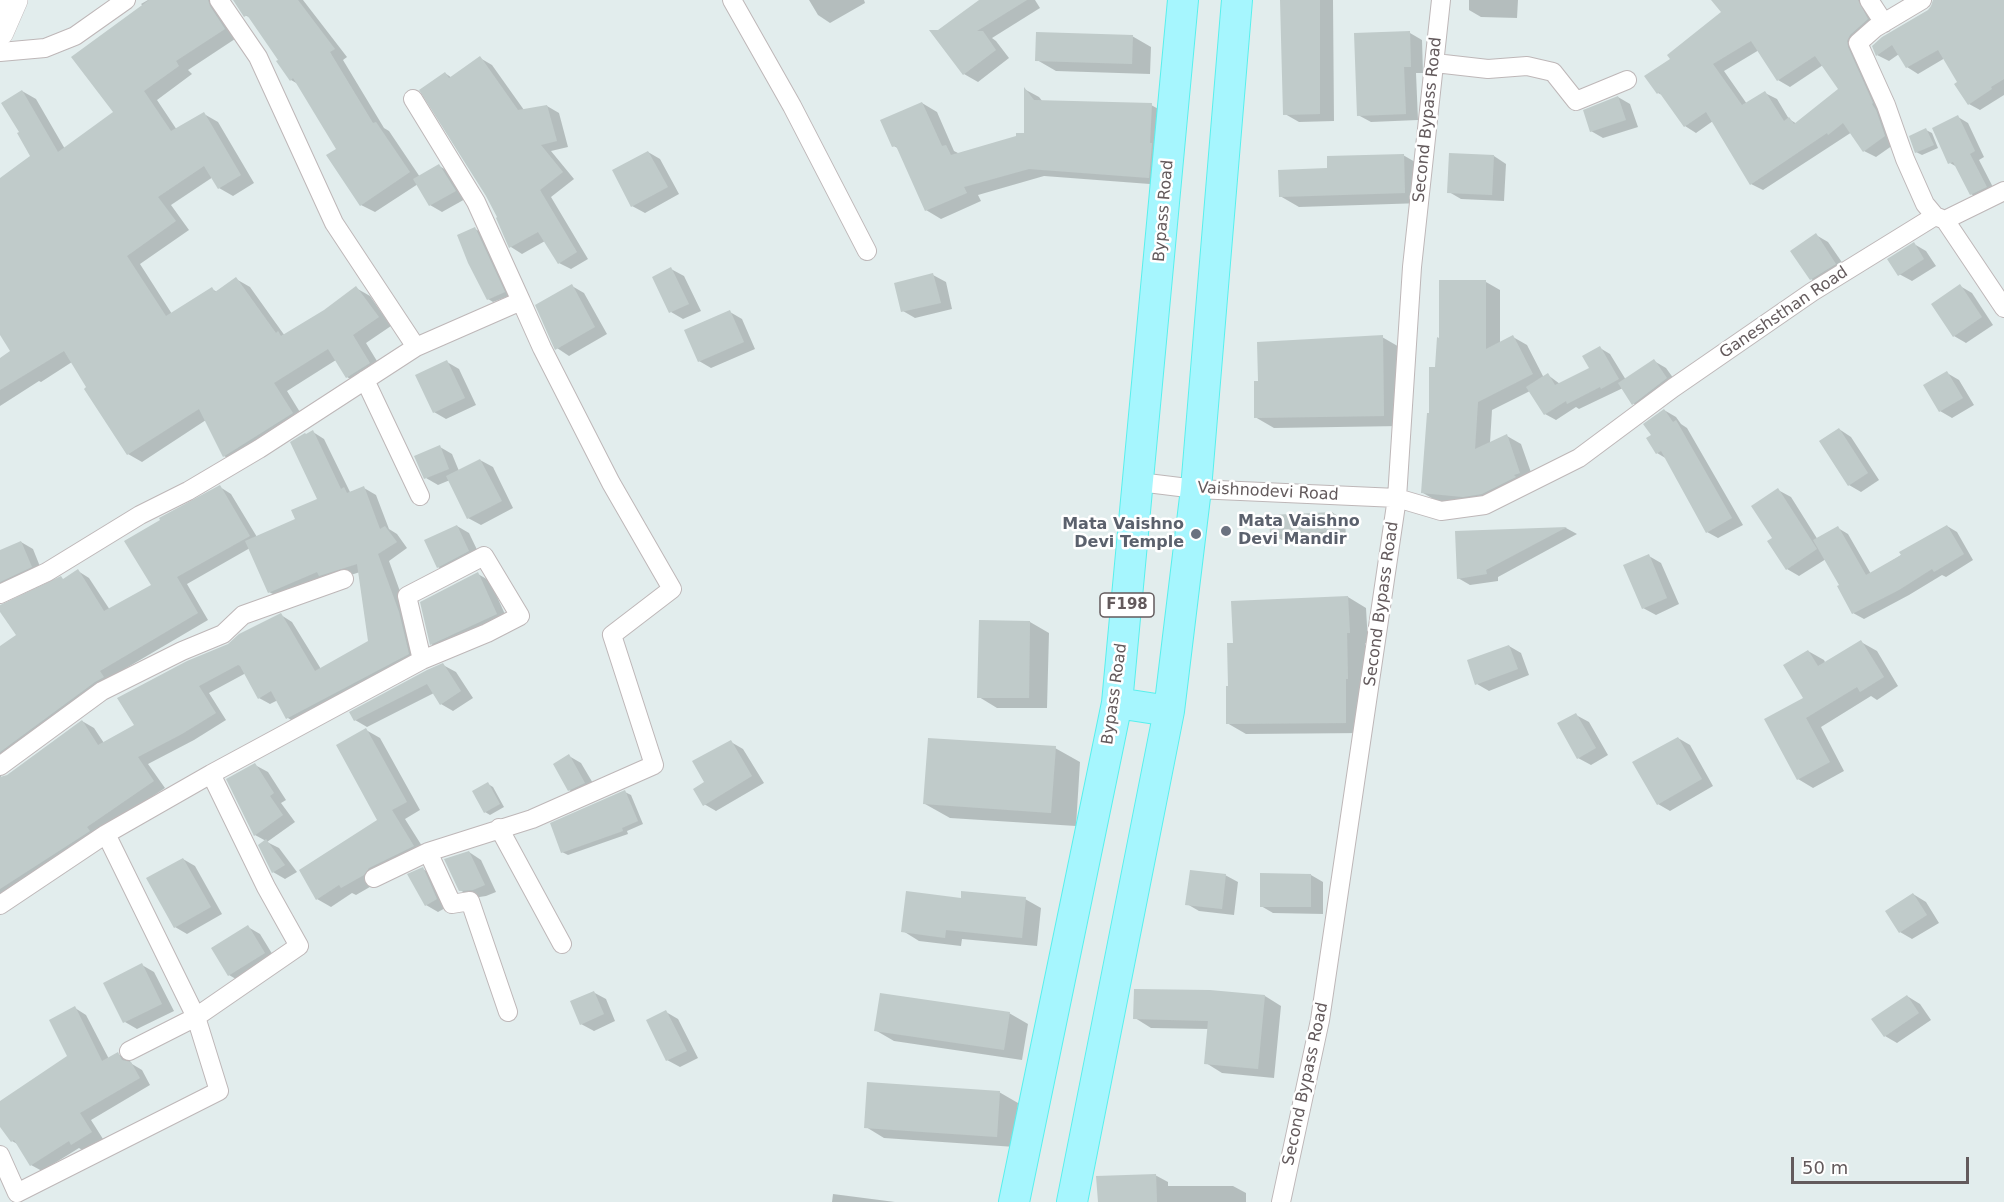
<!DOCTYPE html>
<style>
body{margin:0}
#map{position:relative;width:2004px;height:1202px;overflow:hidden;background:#e2eded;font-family:"DejaVu Sans",sans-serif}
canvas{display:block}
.scale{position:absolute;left:1791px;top:1157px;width:178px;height:27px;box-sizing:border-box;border:3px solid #635a5c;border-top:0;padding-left:8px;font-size:18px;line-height:21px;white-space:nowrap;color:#635a5c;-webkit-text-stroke:4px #fff;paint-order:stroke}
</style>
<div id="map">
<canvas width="2004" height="1202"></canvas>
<div class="scale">50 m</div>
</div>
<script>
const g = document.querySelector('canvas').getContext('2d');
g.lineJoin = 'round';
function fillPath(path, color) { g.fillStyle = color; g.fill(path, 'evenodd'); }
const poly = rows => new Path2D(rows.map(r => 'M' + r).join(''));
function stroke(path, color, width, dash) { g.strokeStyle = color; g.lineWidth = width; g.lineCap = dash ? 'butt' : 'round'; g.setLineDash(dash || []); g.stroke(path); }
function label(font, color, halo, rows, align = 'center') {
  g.font = font + ' "DejaVu Sans",sans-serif'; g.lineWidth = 5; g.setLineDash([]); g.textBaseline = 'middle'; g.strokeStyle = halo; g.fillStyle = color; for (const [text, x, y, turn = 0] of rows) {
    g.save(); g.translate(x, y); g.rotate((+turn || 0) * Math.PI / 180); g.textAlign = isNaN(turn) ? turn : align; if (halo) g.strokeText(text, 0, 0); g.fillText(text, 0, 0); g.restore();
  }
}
const shadow = poly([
 [148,0,225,0,238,37,188,70,192,74,157,100,177,130,204,114,218,122,254,183,233,196,219,188,213,177,171,205,189,230,140,264,172,314,212,289,217,292,236,279,250,287,285,336,324,311,356,288,370,296,391,326,366,343,383,371,360,385,347,377,336,360,287,391,306,422,238,464,224,456,206,420,142,462,128,454,72,362,41,382,39,381,0,406,0,360,12,352,0,333,0,180,32,156,22,91,36,99,65,149,115,112,143,6,141,4],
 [234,0,303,0,347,57,343,60,384,128,389,131,420,177,439,166,452,173,467,198,442,212,430,205,418,184,375,212,361,205,338,149,298,84,291,80,280,60,252,19,245,15],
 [809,0,864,0,865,3,830,23,818,15],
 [982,0,1035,0,1040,8,992,38,996,41,1009,58,978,82,964,74,939,32],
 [1281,0,1333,0,1334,121,1299,122,1285,114],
 [1469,0,1518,0,1517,18,1481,17,1469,10],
 [1713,0,1868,0,1879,26,1862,42,1896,143,1876,157,1864,151,1852,132,1763,190,1751,184,1713,121,1696,133,1685,126,1664,96,1658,93,1672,59,1723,13],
 [1759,50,1778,80,1790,87,1823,65,1840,89,1797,124,1789,119,1777,99,1765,93,1747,104,1724,71],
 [1935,0,2004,0,2004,95,1980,110,1969,104,1959,82,1945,58,1918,74,1907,67,1899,54,1889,61,1877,55,1929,11],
 [1410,33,1422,40,1423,73,1416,73,1418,120,1371,122,1358,115],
 [1132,36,1151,47,1150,74,1056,71,1037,60],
 [480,58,492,65,524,110,547,106,559,113,568,147,551,151,574,179,551,197,588,259,571,269,559,263,545,241,522,254,511,247,445,73,452,78],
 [1026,90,1039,97,1043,102,1151,105,1166,113,1163,185,1044,176,978,195,981,201,941,219,926,210,899,149,894,146,922,103,937,112,954,151,960,154,1025,135],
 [1618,97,1630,104,1638,127,1603,138,1591,131],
 [1958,117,1968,123,1984,157,1979,160,1996,193,1981,200,1971,194,1957,167,1950,163],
 [1926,130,1932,133,1938,148,1922,155,1916,152],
 [648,152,660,159,679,194,645,213,632,206],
 [1403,155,1422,166,1423,203,1299,207,1280,196,1329,170],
 [1494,156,1506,164,1504,201,1461,199,1449,192],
 [475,229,481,232,509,296,493,302,488,299],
 [1816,235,1828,242,1848,271,1823,286,1811,279],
 [1914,244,1926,251,1936,266,1912,281,1899,274],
 [671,269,684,276,701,311,683,319,671,312,654,278],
 [933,275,946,282,952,309,915,318,903,311],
 [1486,282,1500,290,1500,343,1513,337,1527,345,1544,378,1548,375,1560,384,1591,368,1600,348,1610,354,1626,380,1654,361,1666,368,1679,386,1645,411,1633,403,1623,388,1579,409,1576,407,1556,420,1545,414,1530,391,1492,410,1490,443,1507,436,1521,444,1534,481,1479,504,1437,501,1423,493,1440,339],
 [572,286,584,293,607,334,569,356,557,348],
 [1960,286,1972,293,1993,325,1966,343,1954,336],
 [730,312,742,319,755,349,711,368,699,361],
 [1382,337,1401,348,1402,426,1274,428,1255,417],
 [447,362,459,369,476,405,446,419,434,412],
 [1947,373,1959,380,1974,405,1952,418,1940,411],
 [1664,410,1676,417,1681,424,1687,428,1743,525,1718,538,1707,532,1667,459,1657,453,1653,436],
 [1839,429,1851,437,1879,480,1861,492,1849,485],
 [313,432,324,439,350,492,364,488,376,495,389,529,397,534,407,548,389,561,410,619,420,661,299,725,288,718,278,700,270,704,259,698,246,673,209,693,226,720,194,740,148,764,165,788,97,834,0,907,0,775,2,778,7,776,82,721,94,728,104,743,136,725,228,645,281,615,292,622,321,669,369,642,360,572,281,598,269,592,250,548,187,584,208,620,111,677,0,773,0,647,19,635,0,609,0,606,64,580,78,571,89,578,110,610,153,586,220,487,231,494,257,537,297,520,319,500],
 [440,447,452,454,459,471,480,460,493,467,513,508,481,525,468,518,450,480,438,485,426,478],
 [1778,490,1791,497,1818,540,1838,528,1848,534,1871,574,1947,526,1957,532,1973,560,1946,577,1942,575,1909,595,1864,619,1853,613,1841,585,1826,559,1799,576,1787,569,1774,539],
 [1333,513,1345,520,1346,537,1284,541,1271,534],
 [457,526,469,533,481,558,450,574,438,567],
 [1566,528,1577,534,1498,577,1498,581,1470,585,1458,578,1456,533],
 [21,542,33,549,43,574,2,595,2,603,0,602,0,551],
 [1649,556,1661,563,1679,604,1656,615,1643,608],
 [478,574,490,581,508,621,443,651,431,644],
 [1348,597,1366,608,1368,643,1365,643,1366,689,1365,733,1246,734,1227,723,1234,644],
 [1030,622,1049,633,1047,708,997,708,979,697],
 [1861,642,1877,651,1898,686,1877,700,1871,696,1821,727,1844,771,1813,788,1798,779,1808,651,1824,660,1826,664],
 [1509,646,1521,653,1529,675,1489,691,1477,684],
 [443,665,456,672,473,698,453,711,441,704,434,693,367,727,355,720],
 [1576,715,1589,722,1608,755,1591,765,1578,758],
 [366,730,380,738,420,810,405,819,427,854,356,895,352,893,331,907,317,899,379,820],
 [1678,738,1690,745,1713,786,1670,811,1658,804],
 [731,742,743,749,764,783,716,811,704,804,706,783],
 [1055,748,1080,762,1076,826,950,818,925,804],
 [569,756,581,763,597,790,582,797,569,790],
 [255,765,268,772,286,800,281,803,295,822,267,842,279,848,297,872,285,879,273,872,266,841,255,835],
 [488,784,493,787,504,807,490,815,485,812],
 [625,792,631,795,643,824,627,831,628,834,568,855,562,852],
 [469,852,481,860,496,892,486,896,473,898,460,890],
 [183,859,195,866,222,914,187,934,175,927],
 [423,869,435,876,449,906,438,912,426,905],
 [1225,875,1238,882,1234,915,1199,911,1187,904],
 [1311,875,1323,882,1323,914,1273,913,1261,906],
 [1913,894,1926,902,1939,923,1912,939,1900,932,1887,911],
 [1025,899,1041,908,1037,946,962,939,961,946,919,941,903,931,962,900],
 [248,927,260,934,276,960,241,982,229,975],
 [142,965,154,972,174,1011,137,1029,125,1022],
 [593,992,606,999,615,1021,594,1031,581,1024],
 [1265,996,1281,1006,1274,1078,1222,1073,1206,1063,1209,1029,1151,1028,1135,1018],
 [1907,996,1920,1004,1931,1020,1897,1043,1885,1036],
 [75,1008,86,1015,109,1059,118,1054,130,1061,132,1064,142,1070,150,1085,91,1120,103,1139,84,1151,79,1148,42,1171,31,1165,19,1145,12,1141,0,1124,0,1103,69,1057],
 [666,1012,678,1019,698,1058,680,1067,667,1060],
 [1009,1013,1028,1024,1022,1060,894,1041,875,1030],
 [999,1092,1018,1103,1015,1147,884,1138,866,1127],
 [1155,1175,1168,1182,1168,1186,1233,1186,1246,1193,1246,1202,1099,1202],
 [833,1194,895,1202,832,1202]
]);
const building = poly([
 [149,0,208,0,210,6,225,29,176,61,179,66,144,91,171,131,204,112,241,175,218,189,204,166,158,197,176,221,127,256,166,316,212,287,215,292,236,277,276,333,278,331,281,336,324,310,356,286,379,317,353,335,370,363,346,378,328,349,274,383,293,413,223,457,199,409,127,455,84,389,86,387,64,351,0,390,0,358,10,351,0,335,0,178,30,156,17,133,19,132,1,103,22,90,58,152,113,112,71,57],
 [233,0,298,0,335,49,330,52,373,123,376,122,410,172,360,206,326,155,336,149,293,78,290,81,276,61,278,60,247,15,244,17],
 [979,0,1027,0,977,31,983,31,996,50,963,75,929,30,938,30],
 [1280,0,1320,0,1320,114,1283,115],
 [1711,0,1858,0,1868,19,1850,35,1847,41,1848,47,1873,103,1872,104,1876,110,1885,136,1863,152,1843,123,1828,135,1827,133,1750,185,1706,112,1684,127,1659,92,1657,94,1644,76,1670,59,1667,55,1721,12],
 [1751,41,1777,81,1815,56,1838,89,1794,124,1789,117,1784,121,1765,91,1742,105,1713,64],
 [1933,0,2004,0,2004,79,1991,87,1992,89,1968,105,1954,84,1957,82,1938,50,1906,68,1892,45,1876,56,1872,46,1882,37,1928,10,1931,6],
 [1410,31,1411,67,1404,67,1406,114,1357,116,1354,33],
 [1036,32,1133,35,1132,64,1035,61],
 [480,56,518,110,547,105,557,141,541,145,563,172,540,190,577,252,558,264,538,232,509,248,496,218,497,217,486,196,419,90,445,72,449,78],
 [1024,87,1034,100,1152,103,1150,143,1152,143,1149,178,1029,169,964,187,967,193,925,211,896,146,892,147,880,120,922,102,942,146,946,145,951,155,1016,136,1016,133,1024,133],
 [1618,96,1626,120,1590,132,1583,110],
 [1958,115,1975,151,1970,154,1987,187,1970,195,1953,162,1948,164,1932,128],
 [1926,128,1934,145,1915,153,1909,136],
 [648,151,668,187,631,207,612,170],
 [1449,153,1494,155,1492,195,1447,193],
 [1404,154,1405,193,1279,197,1278,170,1327,168,1327,156],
 [439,164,456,191,429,206,413,179],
 [475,227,505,292,487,300,468,263,457,235],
 [1816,233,1836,264,1810,280,1790,251],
 [1914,242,1924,259,1898,276,1887,259],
 [671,267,689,304,669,313,652,277],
 [933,273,941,303,901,312,894,283],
 [1439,280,1486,280,1486,349,1513,335,1533,374,1478,402,1475,449,1507,434,1520,473,1514,475,1516,477,1482,494,1463,497,1421,493,1427,413,1429,413,1429,367,1435,367,1437,337,1439,338],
 [572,284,595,327,555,350,535,305],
 [1960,284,1982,317,1953,337,1931,304],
 [730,310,744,342,698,362,684,330],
 [1383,335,1384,416,1254,418,1254,381,1258,381,1257,342],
 [1600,346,1619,379,1601,389,1600,387,1567,404,1566,401,1544,415,1526,387,1548,373,1555,385,1589,368,1582,356],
 [1654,359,1667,378,1632,405,1618,383],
 [447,360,465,398,433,413,415,375],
 [1947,371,1963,398,1939,412,1923,385],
 [1664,409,1673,422,1676,420,1732,518,1706,533,1661,451,1656,454,1646,438,1651,435,1643,424],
 [1839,428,1868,473,1848,486,1819,441],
 [313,430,341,489,344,487,347,493,364,486,380,529,385,526,397,542,378,554,399,612,409,654,286,719,271,691,258,699,240,666,238,665,199,686,216,713,182,734,138,757,154,781,87,827,90,831,0,889,0,777,7,775,82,720,98,745,134,725,117,698,187,661,228,644,239,634,281,613,315,671,368,641,357,564,319,576,317,572,268,593,245,541,295,519,291,510,317,499,290,442,305,433,306,434],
 [440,445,449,469,424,479,414,456],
 [480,459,502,501,467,519,446,476],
 [220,485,250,536,177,577,198,613,100,671,104,677,95,682,0,752,0,646,16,635,0,612,0,605,61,576,63,579,78,569,104,611,151,585,124,541,160,520,159,518],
 [1778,488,1817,549,1786,570,1767,541,1772,538,1751,506],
 [1333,512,1334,531,1270,535,1269,515],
 [457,525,469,551,437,568,424,540],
 [1947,525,1964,554,1934,572,1932,569,1899,590,1852,614,1837,586,1839,585,1813,540,1838,526,1866,575,1901,555,1899,552],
 [1567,527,1486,570,1487,574,1457,579,1455,531],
 [21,541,32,567,0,582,0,550],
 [1649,554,1667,598,1642,609,1623,565],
 [478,572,497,614,430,645,420,602],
 [1348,596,1350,633,1347,633,1348,679,1346,679,1346,723,1226,724,1226,686,1228,686,1227,643,1233,643,1231,601],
 [979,620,1030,621,1029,698,977,698],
 [1861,640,1884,677,1860,692,1857,687,1806,718,1830,762,1797,780,1764,719,1803,698,1783,665,1808,650,1818,666],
 [1509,645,1518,669,1475,685,1467,660],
 [443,663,461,691,440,705,427,684,354,721,349,712,427,670],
 [1576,713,1596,748,1577,759,1557,723],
 [366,728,407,802,392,810,414,846,369,868,364,875,341,888,339,885,316,900,299,870,377,820,336,745],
 [1678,737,1702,779,1657,805,1632,762],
 [928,738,1056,746,1051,813,923,804],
 [731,740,752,776,703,806,693,789,704,782,692,761],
 [569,754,585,783,568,791,553,764],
 [255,763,274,793,270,796,283,815,254,836,226,779],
 [488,782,500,804,484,813,472,791],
 [625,790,638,821,622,828,623,831,561,853,550,823],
 [266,839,285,865,272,873,258,845],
 [469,851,485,885,473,890,459,891,444,859],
 [183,858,211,907,174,928,146,878],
 [423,867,437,899,425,906,407,874],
 [1190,870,1226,874,1222,909,1185,905],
 [1260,873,1311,874,1311,907,1260,907],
 [906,891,961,898,961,891,1026,897,1022,938,946,930,945,938,901,932],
 [1913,893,1927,915,1899,933,1885,911],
 [248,925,265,953,228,976,211,948],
 [142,963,162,1004,123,1023,103,983],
 [1134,989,1210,990,1265,995,1258,1069,1204,1064,1208,1021,1133,1019],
 [594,991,604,1014,580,1025,570,1001],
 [880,993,1010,1012,1004,1050,874,1031],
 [1907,995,1919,1013,1884,1037,1871,1019],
 [75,1006,102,1061,118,1052,122,1060,131,1062,140,1078,80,1113,92,1132,71,1145,69,1141,30,1166,14,1140,11,1142,0,1127,0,1101,67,1056,49,1020],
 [666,1010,687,1051,666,1061,646,1020],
 [867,1082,1000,1091,997,1137,864,1128],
 [1156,1174,1157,1202,1098,1202,1096,1176]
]);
const minor = poly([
 [219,0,258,57,334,223,416,347],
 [732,0,792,106,867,251],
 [1869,0,1884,23],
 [0,52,45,48,75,36,126,0],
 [1435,63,1488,69,1527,66,1553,72,1576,101,1627,80],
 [1935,216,1945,220,2004,308],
 [1945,220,2004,191],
 [365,380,420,496],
 [1139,482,1196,489,1397,498,1441,511,1485,505,1579,458,1673,388,1812,292,1935,216,1925,204,1905,159,1886,105,1858,43,1875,28,1922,0],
 [0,594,47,572,140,515,188,491,259,449,416,347,521,301,476,202,413,99],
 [0,766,102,691,182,651,223,634,243,615,344,579],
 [499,828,562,944],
 [106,834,211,774],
 [374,878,428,852],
 [0,905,106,834,196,1017,299,946,266,887,211,774,422,660,487,633,520,616,484,556,407,596,422,660],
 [508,1012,470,901,452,904,428,852,532,819,654,765,612,635,672,589,611,483,542,348,521,301],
 [0,1155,17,1193,219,1091,196,1017,129,1051],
 [1281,1202,1320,1020,1397,498,1412,267,1441,0]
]);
const secondary = poly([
 [0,32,14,0]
]);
const primary = poly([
 [1117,703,1169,711],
 [1014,1202,1117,703,1183,0],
 [1072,1202,1169,711,1196,489,1237,0]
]);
const markers = [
 [1226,531,6,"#6b7280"],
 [1196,534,6,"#6b7280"]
];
const shields = [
 [1127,605,54]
];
const shieldNames = [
 ["F198",1127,605]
];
const streetNames = [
 ["Second Bypass Road",1428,120,-84],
 ["Bypass Road",1164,211,-85],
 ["Ganeshsthan Road",1784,313,-34],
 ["Vaishnodevi Road",1268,492,3],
 ["Second Bypass Road",1382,604,-82],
 ["Bypass Road",1115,694,-82],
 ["Second Bypass Road",1306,1084,-78]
];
const worshipNames = [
 ["Mata Vaishno",1238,522],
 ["Devi Mandir",1238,540],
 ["Mata Vaishno",1184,525,"right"],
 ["Devi Temple",1184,543,"right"]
];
fillPath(shadow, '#0003');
fillPath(building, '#c0cbca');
stroke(minor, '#beb7b8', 20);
stroke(secondary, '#beb6b7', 28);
stroke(primary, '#58f0ed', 32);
stroke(minor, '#fff', 18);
stroke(secondary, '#fff', 27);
stroke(primary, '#a6f6fe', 30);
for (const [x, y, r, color] of markers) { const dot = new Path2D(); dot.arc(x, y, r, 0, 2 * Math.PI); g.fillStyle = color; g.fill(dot); stroke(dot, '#fff', 2); }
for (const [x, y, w] of shields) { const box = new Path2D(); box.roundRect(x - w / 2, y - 12, w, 24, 4.5); g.fillStyle = '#fff'; g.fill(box); stroke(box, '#635a5c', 1.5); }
label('bold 15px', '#635a5c', null, shieldNames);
label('16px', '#635a5c', '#fff', streetNames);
label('bold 16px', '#5b616d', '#fff', worshipNames, 'left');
</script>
